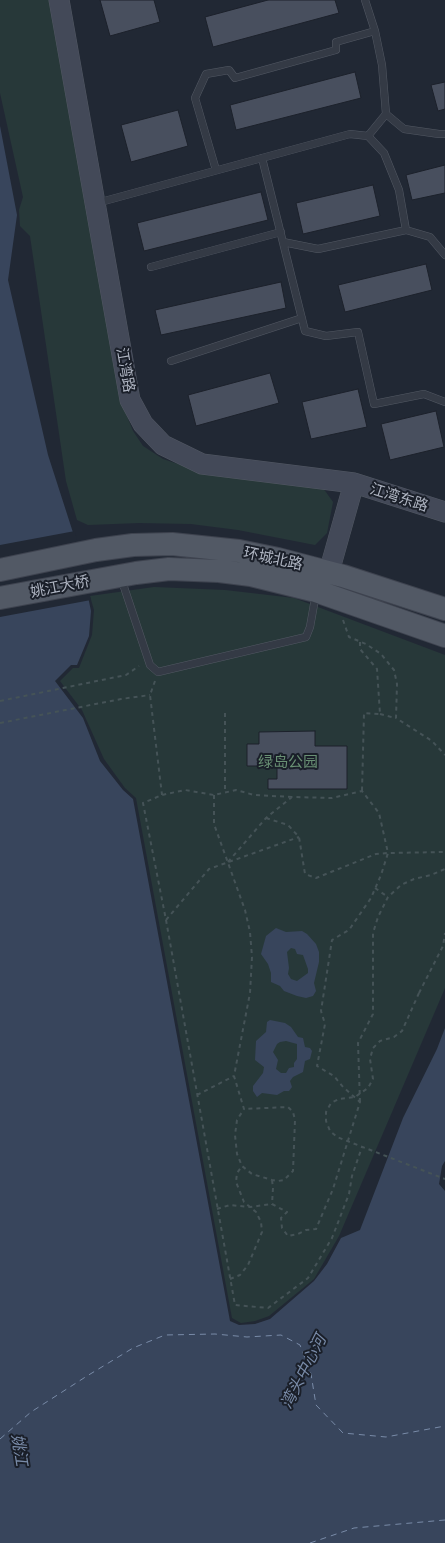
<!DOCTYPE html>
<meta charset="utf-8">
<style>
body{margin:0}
canvas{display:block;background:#212834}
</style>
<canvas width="445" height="1543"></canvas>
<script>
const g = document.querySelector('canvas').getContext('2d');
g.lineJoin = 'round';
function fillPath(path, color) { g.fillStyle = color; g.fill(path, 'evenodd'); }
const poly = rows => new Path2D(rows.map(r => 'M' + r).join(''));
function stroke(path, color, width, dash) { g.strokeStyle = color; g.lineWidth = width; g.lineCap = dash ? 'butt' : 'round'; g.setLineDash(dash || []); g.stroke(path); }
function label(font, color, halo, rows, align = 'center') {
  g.font = font + ' Montserrat,"Noto Sans SC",sans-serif'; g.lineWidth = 4; g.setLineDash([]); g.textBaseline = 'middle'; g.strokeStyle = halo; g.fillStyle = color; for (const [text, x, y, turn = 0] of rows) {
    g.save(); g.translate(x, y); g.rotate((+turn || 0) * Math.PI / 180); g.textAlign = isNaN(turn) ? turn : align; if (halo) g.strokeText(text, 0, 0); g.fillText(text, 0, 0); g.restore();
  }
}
const green = poly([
 [0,0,49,0,122,404,133,431,143,446,163,459,202,472,323,488,333,502,327,533,315,545,238,530,191,524,139,523,88,525,77,520,66,481,30,236,20,226,19,210,23,197,0,93],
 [154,587,225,590,294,598,445,655,445,988,339,1236,314,1279,269,1316,255,1321,241,1323,232,1318,136,798,125,788,104,759,82,710,60,681,73,668,79,668,92,635,94,610,90,596]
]);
const water = poly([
 [0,126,17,215,8,280,48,455,77,545,91,611,89,636,77,665,71,665,55,681,83,718,100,761,123,790,133,799,230,1321,239,1325,255,1324,270,1319,314,1281,327,1264,341,1238,360,1230,403,1118,437,1049,445,1028,445,1161,442,1166,439,1184,445,1191,445,1543,0,1543],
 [276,928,286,932,302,931,307,934,316,944,319,952,319,962,314,983,316,991,313,996,306,998,297,996,284,991,280,986,271,982,271,973,268,964,261,954,266,936],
 [291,948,295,949,297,954,303,955,308,969,308,973,297,981,291,979,288,974,289,968,287,952],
 [270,1020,285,1023,291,1027,298,1037,303,1038,305,1047,310,1048,312,1051,310,1059,305,1061,303,1072,293,1077,290,1081,292,1087,289,1091,284,1091,277,1095,262,1093,257,1097,253,1091,253,1086,263,1073,264,1067,255,1060,256,1041,266,1032,267,1022],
 [286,1041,297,1044,297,1059,294,1063,294,1067,289,1068,286,1073,281,1073,276,1069,278,1060,273,1052,277,1044,280,1042]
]);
const pier = poly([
 [75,531,91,600,0,617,0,545]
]);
const ferry = poly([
 [0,1439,31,1412,87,1376,133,1348,165,1335,215,1334,247,1337,281,1335,300,1345,311,1374,316,1405,343,1433,386,1437,445,1426],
 [310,1543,354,1528,445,1520]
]);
const building = poly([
 [100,0,154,0,160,22,110,36,100,0],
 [268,0,335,0,339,13,213,47,205,17,268,0],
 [355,72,361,98,236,130,230,105,355,72],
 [445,82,445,109,438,111,431,85,445,82],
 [178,110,188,146,131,162,121,125,178,110],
 [445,165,445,193,412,200,406,175,445,165],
 [373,185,380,216,303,234,296,203,373,185],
 [261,192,268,220,144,251,137,223,261,192],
 [426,264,432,290,345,312,338,285,426,264],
 [281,282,286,308,161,335,155,310,281,282],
 [270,373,279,403,196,426,188,395,270,373],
 [358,389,367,427,311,439,302,402,358,389],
 [436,411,444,447,390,460,381,424,436,411],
 [315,731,315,746,347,746,347,789,268,789,268,779,277,779,277,766,247,766,247,744,259,744,259,732,315,731]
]);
const path = poly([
 [343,620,349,637,366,644,381,654,394,670,397,684,396,718,432,741,445,755],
 [360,642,360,649,377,669,380,714,364,713,362,791],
 [155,681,150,695,162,795],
 [0,701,126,675,139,666],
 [225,713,225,792],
 [380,714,395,718],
 [0,723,121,699,150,695],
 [214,795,214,824,245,910,250,932,252,957,250,993,234,1076,244,1109,237,1120,235,1135,237,1154,242,1166,252,1174,272,1180,278,1181,284,1180,293,1171,295,1120,293,1112,288,1107,244,1109],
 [292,797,254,795,236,790,214,795,185,790,162,795,143,803,166,920,235,1305,268,1308,308,1278,332,1238,349,1194,352,1176,362,1147],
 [266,818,288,825,299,837,305,874,316,878,376,854,388,853,445,852],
 [228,862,266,818,292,797,332,798,362,791,379,813,388,853,381,875,371,898,349,930,332,940,321,1011,325,1024,317,1066,334,1076,343,1087,360,1102,333,1189,316,1229,306,1230,298,1234,288,1236,282,1228,281,1218,287,1212,272,1204,273,1188,272,1180],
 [375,888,388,897],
 [166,920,209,869,299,837],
 [419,993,443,946,445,933],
 [197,1095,234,1076],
 [360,1102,358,1043,373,1014,373,933,378,917,388,897,401,885,414,879,431,875,445,869],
 [217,1209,230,1205,250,1207,272,1204],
 [230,1279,240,1275,248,1265,262,1232,261,1222,256,1212,244,1202,236,1182,237,1173,242,1166]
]);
const lane = poly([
 [365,0,375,31,382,65,386,114,404,129,439,134,445,134],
 [262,158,305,331,326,336,358,332,374,404,424,394,445,402],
 [216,170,195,98,206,74,229,70,235,78,336,50,336,42,375,31],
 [97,203,350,134,368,136,386,114],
 [406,230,430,237,445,255],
 [283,242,318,249,406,230,399,190,384,153,368,136],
 [151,267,281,232],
 [171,361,302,318],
 [121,578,150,665,158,672,306,637,310,627,316,593]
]);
const secondary = poly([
 [59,0,130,400,143,424,163,445,202,464,354,483,329,572],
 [354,483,445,512]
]);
const primary = poly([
 [0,570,96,550,133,545,172,544,239,551,278,559,343,576,445,609],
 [0,598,136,573,169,569,219,571,251,575,316,591,445,636]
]);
const pathBridge = poly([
 [419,993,402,1031,394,1037,380,1041,373,1048,370,1059,373,1079,368,1088,355,1097,339,1099,331,1103,326,1112,326,1121,330,1131,337,1137,445,1179]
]);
const streetNames = [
 ["江湾路",125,370,80],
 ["江湾东路",399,498,18],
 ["环城北路",273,559,12],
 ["姚江大桥",60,587,-11]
];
const parkNames = [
 ["绿岛公园",288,763]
];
const waterNames = [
 ["湾头中心河",304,1372,-63],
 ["姚江",19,1450,81]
];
fillPath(green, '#273839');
fillPath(water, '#38455c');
fillPath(pier, '#212834');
stroke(ferry, '#798ba8', 1, [6, 5]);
fillPath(building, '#484f5e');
stroke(building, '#1c212b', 1);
stroke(lane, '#525863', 8);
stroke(secondary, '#525863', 21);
stroke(primary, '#3e434f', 24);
stroke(path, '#455357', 2, [4, 4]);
stroke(lane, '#343a45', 7);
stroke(secondary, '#434958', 20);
stroke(primary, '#525965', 22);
stroke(pathBridge, '#455357', 2, [4, 4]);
label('15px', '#afb5c2', '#1a1f29', streetNames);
label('15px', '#699074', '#1a1f29', parkNames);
label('italic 16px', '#798ba8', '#1a1f29', waterNames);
</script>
